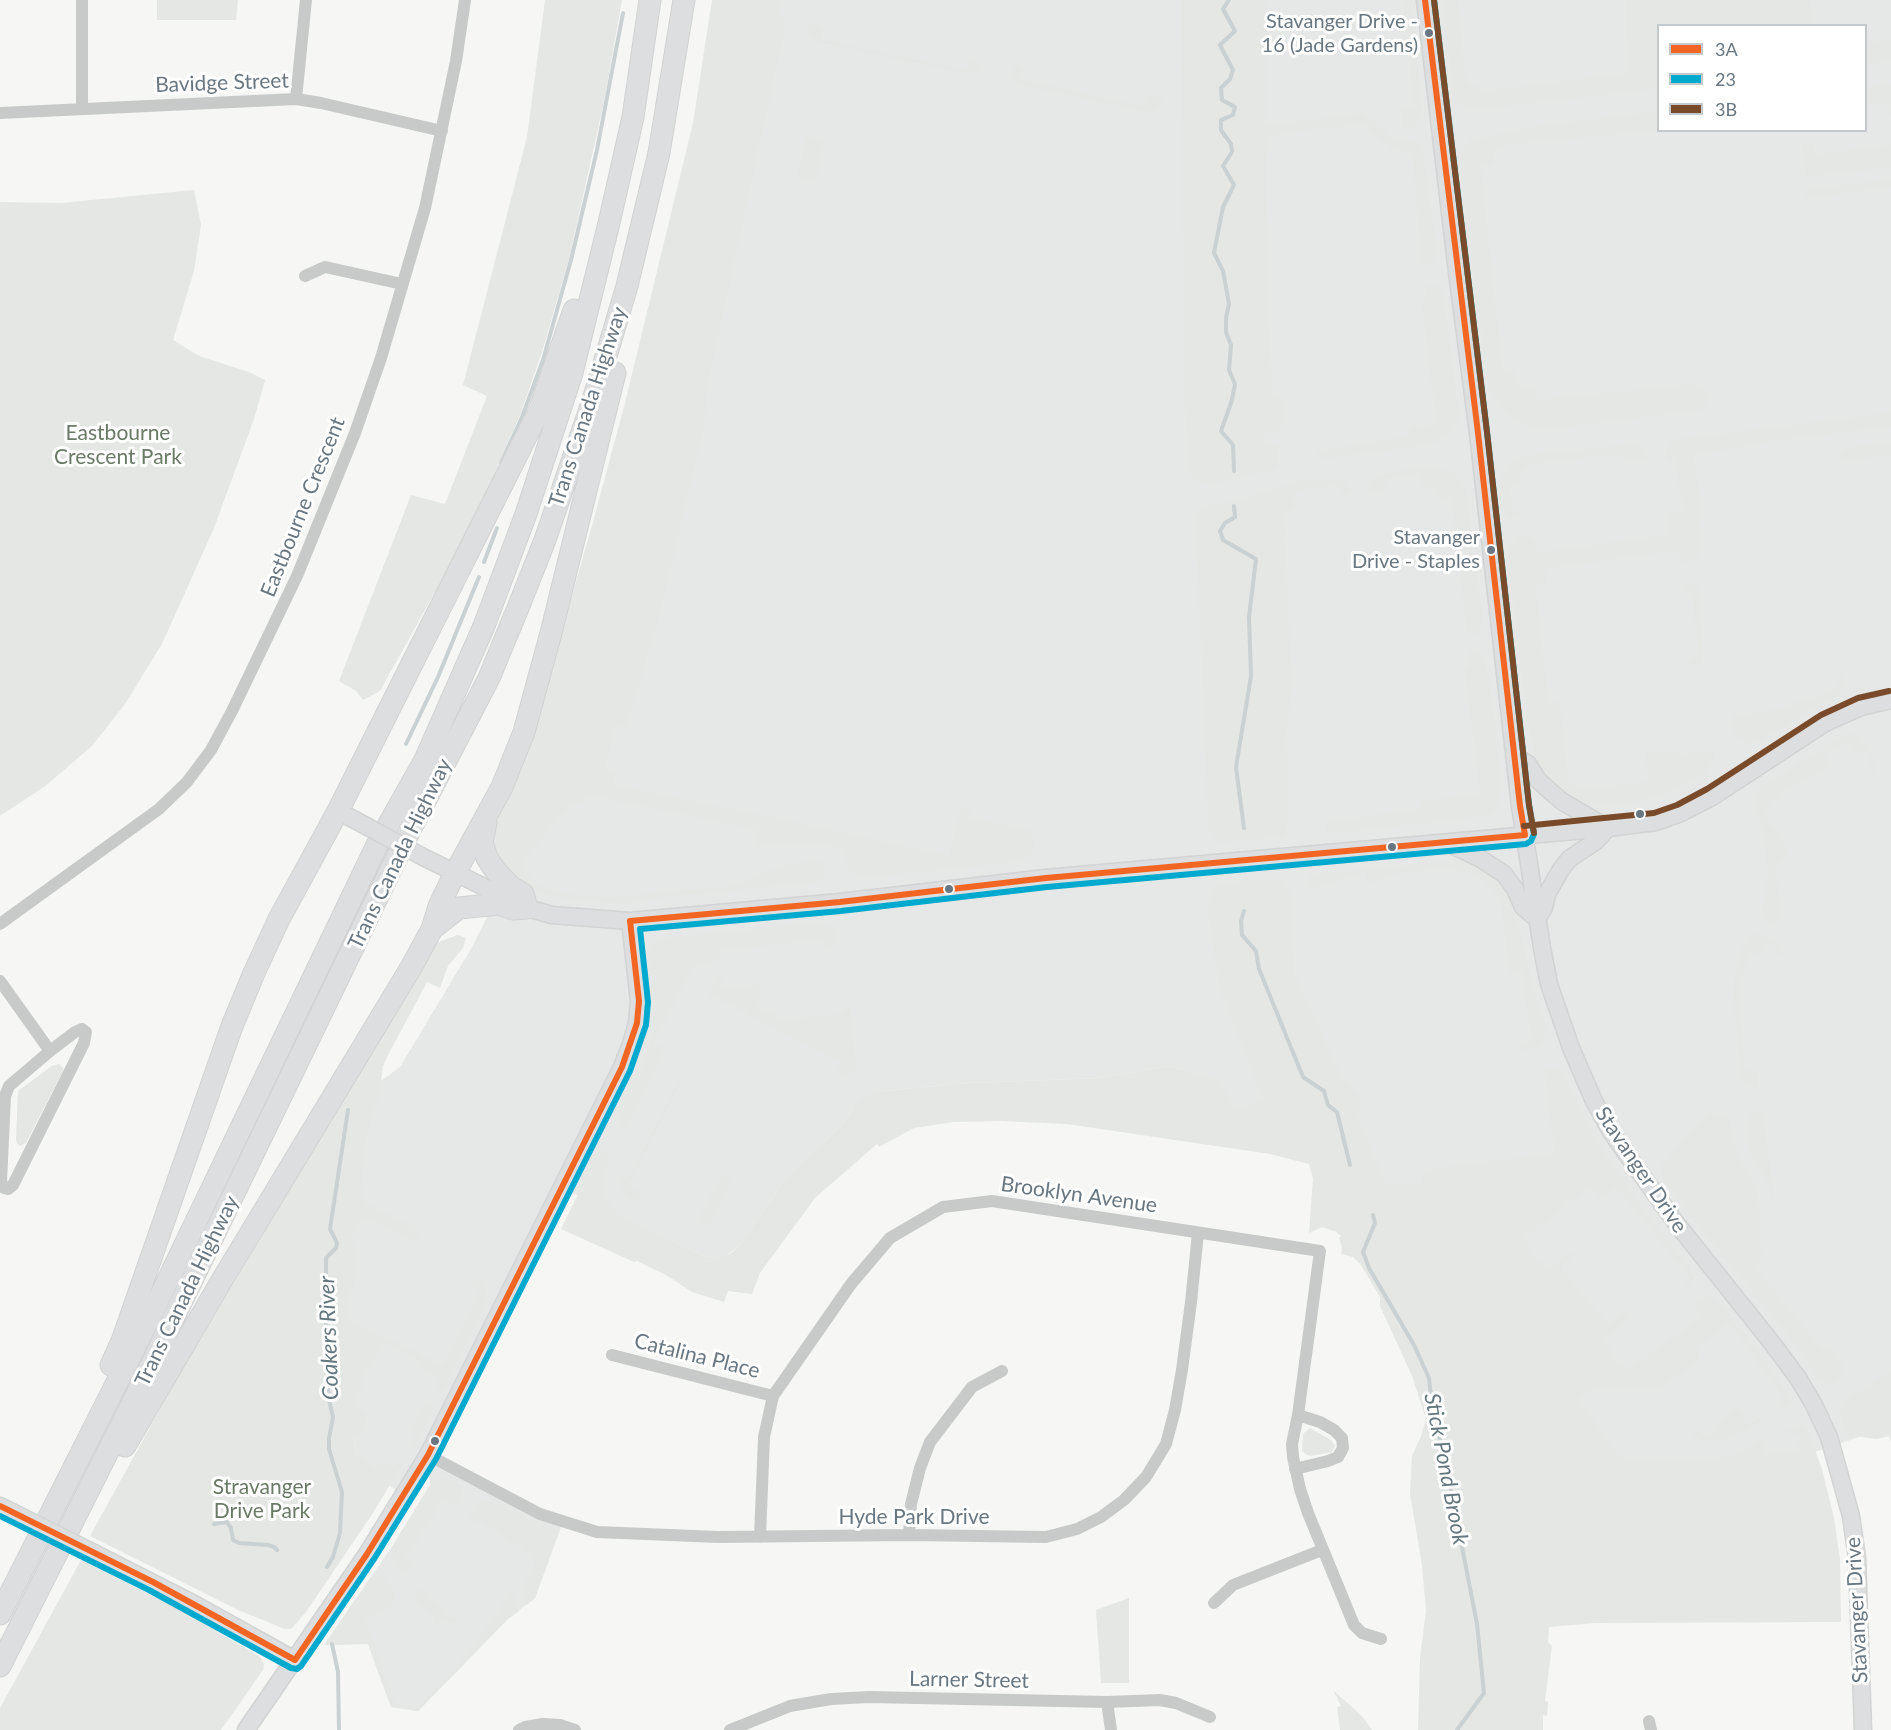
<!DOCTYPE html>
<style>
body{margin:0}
#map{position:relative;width:1891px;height:1730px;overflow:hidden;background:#f6f6f5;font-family:Lato,sans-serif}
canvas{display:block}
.legend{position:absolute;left:1657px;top:24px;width:210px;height:108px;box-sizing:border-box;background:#fff;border:2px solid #c3c9cd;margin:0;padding:8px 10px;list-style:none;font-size:18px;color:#697782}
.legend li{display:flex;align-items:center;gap:12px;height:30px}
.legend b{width:30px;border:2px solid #c3c9cd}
</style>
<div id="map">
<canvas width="1891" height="1730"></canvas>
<ul class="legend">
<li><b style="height:8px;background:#f26522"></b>3A</li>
<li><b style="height:8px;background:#00a9ce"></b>23</li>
<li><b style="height:8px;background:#7a4b2a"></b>3B</li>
</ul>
</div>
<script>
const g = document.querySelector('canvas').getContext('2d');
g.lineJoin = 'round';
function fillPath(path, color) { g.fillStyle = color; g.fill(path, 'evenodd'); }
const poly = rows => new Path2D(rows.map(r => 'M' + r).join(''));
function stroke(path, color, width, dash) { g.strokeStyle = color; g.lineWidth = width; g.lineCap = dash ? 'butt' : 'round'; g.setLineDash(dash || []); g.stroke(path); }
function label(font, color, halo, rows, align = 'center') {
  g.font = font + ' Lato,sans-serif'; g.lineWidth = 6; g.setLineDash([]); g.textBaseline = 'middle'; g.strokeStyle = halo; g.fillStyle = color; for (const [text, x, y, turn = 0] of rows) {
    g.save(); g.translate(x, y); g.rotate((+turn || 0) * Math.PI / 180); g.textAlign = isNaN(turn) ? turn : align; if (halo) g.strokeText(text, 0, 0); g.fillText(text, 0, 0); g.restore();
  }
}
const built = poly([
 [776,0,1891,0,1891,1426,1789,1461,1613,1463,1390,1222,1236,1111,1216,1079,1168,1066,1099,1078,969,1083,884,1091,853,1107,847,1119,836,1131,805,1158,784,1181,738,1247,726,1255,717,1258,704,1256,562,1188,428,1455,563,1522,535,1598,508,1619,418,1711,391,1707,368,1644,324,1645,393,1545,430,1485,428,1456,405,1495,390,1486,356,1454,339,1319,374,1086,400,1067,472,947,519,854],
 [1658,26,1866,26,1866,130,1658,130]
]);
const green = poly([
 [157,0,238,0,236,20,157,20],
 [545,0,622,0,605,97,569,259,542,352,520,415,498,465,497,480,380,691,363,700,356,691,339,681,411,495,445,504,487,396,463,385,527,137],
 [712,0,781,0,777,17,786,20,706,391,703,430,658,618,626,727,614,725,604,770,615,773,613,785,784,820,949,856,963,807,969,809,968,818,1029,830,1034,840,1033,847,1029,855,1023,861,866,877,857,875,851,872,846,856,838,847,826,844,756,846,757,829,585,794,581,803,574,804,560,814,525,858,524,865,527,872,531,880,538,886,565,894,607,898,728,887,789,864,816,861,821,863,825,872,822,878,815,882,653,898,639,900,639,902,622,903,567,898,539,892,520,884,499,862,491,837,539,711,593,522,625,403,693,123],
 [1182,0,1265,0,1265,126,1362,113,1395,141,1418,142,1422,145,1437,256,1431,264,1422,267,1413,154,1393,149,1370,129,1362,124,1279,132,1270,139,1267,145,1265,167,1269,330,1272,397,1282,397,1284,420,1276,432,1264,433,1265,445,1278,445,1278,461,1276,466,1272,471,1258,472,1212,483,1198,481,1190,474,1185,403],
 [1403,0,1410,0,1413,33,1411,34,1412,38,1414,38,1422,112,1420,120,1413,126,1407,127,1402,127,1402,109,1414,107],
 [1443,0,1457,0,1466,85,1477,85,1479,92,1628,73,1626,0,1809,0,1812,25,1658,26,1658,88,1472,110,1471,107,1465,108,1455,102],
 [809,25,822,28,821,40,967,71,970,60,980,62,981,64,977,71,966,73,821,42,814,39,809,33,808,27],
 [1891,40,1891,61,1866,64,1866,43],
 [1016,67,1021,68,1020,80,1144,107,1147,95,1163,100,1154,110,1146,111,1024,85,1016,82,1013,78,1013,68],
 [1888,85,1891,86,1891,116,1889,102,1866,105,1866,87],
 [1658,111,1658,130,1511,144,1496,149,1494,153,1493,163,1480,165,1502,370,1512,370,1517,382,1524,387,1533,389,1537,400,1690,385,1698,386,1706,392,1707,399,1704,406,1699,410,1547,429,1531,427,1513,421,1513,418,1497,401,1489,387,1486,367,1460,166,1461,157,1464,149,1469,143,1469,141,1533,127],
 [806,137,824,140,815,181,798,177],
 [1813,143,1814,155,1891,145,1891,167,1806,176,1802,145],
 [1891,180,1891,186,1807,198,1806,190],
 [194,190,201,225,194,271,173,340,199,356,249,372,265,380,254,419,214,528,162,644,125,704,92,746,44,787,0,816,0,202,61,203],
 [1426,286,1436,286,1442,290,1459,416,1456,424,1448,435,1440,440,1424,445,1327,458,1317,457,1316,453,1321,451,1410,437,1410,431,1416,427,1437,425,1422,301,1427,300],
 [1891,413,1891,426,1764,442,1743,447,1693,453,1701,514,1701,517,1698,522,1700,546,1699,554,1690,561,1682,562,1680,550,1544,568,1546,582,1535,585,1548,703,1559,702,1568,781,1584,790,1650,782,1646,754,1677,750,1678,755,1711,751,1714,755,1708,769,1701,776,1662,795,1627,803,1609,806,1577,801,1552,783,1543,773,1537,761,1528,725,1508,556,1508,549,1514,541,1514,538,1521,536,1532,538,1535,541,1537,553,1670,535,1669,513,1683,510,1676,459,1669,460,1666,453,1670,443,1674,440],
 [1640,444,1647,454,1647,458,1642,461,1629,461,1619,455,1613,454,1532,464,1526,467,1521,471,1519,485,1509,487,1513,511,1521,511,1522,514,1519,517,1509,518,1510,516,1504,511,1500,489,1502,478,1511,463,1523,458,1523,456],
 [1891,444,1891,455,1840,461,1842,452,1853,447],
 [1435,466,1436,469,1440,469,1452,473,1462,483,1466,492,1473,544,1469,545,1471,554,1474,554,1482,613,1482,621,1478,630,1480,633,1468,635,1452,497,1439,500,1437,492,1434,489,1422,486,1420,474,1385,478,1385,491,1368,493,1368,488,1372,480,1381,474],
 [1309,479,1342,480,1347,484,1349,493,1342,493,1339,484,1295,491,1295,506,1289,509,1284,515,1291,684,1286,734,1288,796,1286,832,1284,836,1277,837,1218,842,1209,829,1196,517,1199,511,1206,506,1227,503],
 [1686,582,1695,585,1699,590,1703,655,1702,660,1696,667,1691,663,1692,660,1699,658,1693,593,1682,591,1681,587],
 [1475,651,1482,652,1480,655,1485,661,1494,718,1499,773,1498,804,1494,810,1487,815,1456,819,1350,831,1334,832,1327,831,1326,826,1329,822,1421,809,1421,802,1481,794,1465,669,1470,668,1469,652],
 [1840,675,1842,676,1844,685,1838,695,1807,712,1761,740,1749,743,1738,737,1734,730,1732,716,1794,708,1793,703,1817,697,1840,687,1838,679],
 [1848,734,1853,734,1858,738,1862,748,1864,747,1865,743,1872,759,1874,781,1870,755,1866,750,1855,754,1849,742,1823,755,1829,767,1780,793,1780,795,1771,802,1765,812,1770,826,1775,829,1788,853,1779,859,1774,867,1781,914,1779,920,1774,924,1769,923,1763,918,1761,913,1767,896,1768,870,1765,839,1755,803,1757,793,1760,788],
 [1457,861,1477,867,1495,878,1504,887,1511,903,1514,905,1531,982,1545,1027,1544,1038,1537,1046,1530,1047,1530,1051,1521,1049,1520,1044,1532,1041,1522,971,1510,972,1502,904,1498,894,1481,878,1470,873,1444,868,1398,873,1370,882,1367,880,1366,872,1318,887,1317,889,1308,890,1304,886,1308,885,1309,878,1316,874],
 [1270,879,1281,881,1285,885,1286,890,1290,890,1294,974,1342,1079,1358,1097,1360,1104,1358,1119,1385,1183,1423,1183,1422,1174,1431,1173,1430,1169,1555,1154,1545,1070,1556,1069,1562,1073,1587,1124,1608,1159,1643,1210,1689,1266,1691,1275,1694,1276,1692,1283,1686,1288,1685,1287,1692,1279,1616,1186,1601,1197,1589,1186,1523,1238,1528,1245,1527,1250,1537,1262,1543,1263,1549,1270,1578,1249,1579,1250,1560,1266,1562,1268,1560,1270,1563,1274,1565,1273,1609,1326,1626,1313,1630,1317,1603,1338,1610,1349,1609,1352,1618,1364,1625,1365,1630,1370,1701,1318,1694,1305,1707,1296,1711,1296,1711,1299,1722,1307,1758,1351,1791,1401,1777,1409,1778,1404,1785,1400,1728,1320,1696,1348,1699,1358,1658,1389,1594,1388,1577,1398,1620,1459,1720,1458,1739,1454,1760,1441,1763,1443,1764,1454,1800,1450,1799,1433,1789,1434,1786,1431,1803,1427,1810,1436,1822,1469,1834,1518,1840,1559,1841,1622,1595,1623,1549,1627,1548,1642,1552,1646,1545,1701,1548,1702,1547,1716,1543,1715,1543,1730,1418,1730,1420,1658,1426,1611,1422,1565,1410,1494,1412,1456,1421,1436,1426,1419,1412,1376,1380,1306,1380,1297,1361,1265,1353,1257,1341,1254,1342,1248,1339,1238,1341,1236,1334,1230,1333,1231,1322,1227,1309,1233,1313,1179,1309,1164,1270,1154,1067,1124,1000,1121,953,1122,914,1128,879,1147,877,1144,815,1198,760,1273,752,1294,728,1291,724,1302,692,1292,666,1275,637,1261,634,1262,561,1229,596,1158,598,1155,602,1154,603,1150,607,1154,608,1159,603,1178,603,1192,612,1209,621,1216,704,1256,717,1258,731,1253,738,1247,784,1181,805,1158,836,1131,847,1119,853,1107,868,1096,884,1091,969,1083,1099,1078,1168,1066,1217,1079,1236,1110,1263,1098,1220,988,1207,902,1210,902,1211,892,1216,886,1222,884],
 [811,924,824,924,828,928,833,926,837,938,832,947,826,949,824,939,720,950,720,960,714,961,708,965,696,961,653,1042,664,1049,625,1128,624,1130,619,1128,619,1114,642,1067,650,1046,653,1030,654,1011,648,952,652,944,660,939,675,937],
 [1750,934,1757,934,1779,943,1783,949,1781,955,1774,955,1777,946,1767,942,1762,955,1748,952,1738,990,1745,1071,1756,1070,1758,1084,1756,1088,1745,1085,1740,1077,1734,990,1737,968,1741,951],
 [458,935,466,938,463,948,448,966,440,988,427,982,388,1055,383,1066,380,1090,368,1128,362,1169,360,1197,366,1204,412,1226,419,1232,416,1240,366,1219,360,1220,353,1230,352,1239,356,1249,354,1285,348,1296,347,1315,352,1321,444,1366,481,1291,469,1284,476,1281,485,1284,483,1287,486,1291,487,1299,443,1389,439,1390,436,1388,441,1377,421,1367,423,1363,384,1342,370,1368,366,1366,359,1379,363,1382,363,1386,357,1396,355,1396,357,1408,365,1415,366,1428,354,1439,356,1454,375,1470,380,1462,394,1469,398,1463,402,1467,400,1468,373,1513,306,1612,291,1629,285,1629,238,1610,90,1536,175,1382,261,1238,283,1198,436,943],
 [718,977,721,979,723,988,760,985,762,993,758,997,759,1011,775,1010,778,1021,846,1013,847,1003,849,1003,856,1071,851,1074,840,1075,837,1070,841,1061,711,995,705,1003],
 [59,1064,63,1068,63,1071,26,1143,20,1146,17,1144,16,1139,18,1091,52,1066],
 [678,1083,680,1083,628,1185,641,1193,637,1201,630,1198,625,1192,619,1181,620,1178,628,1180],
 [1763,1112,1773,1197,1771,1197,1769,1184,1751,1153,1748,1139,1747,1128,1750,1115],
 [1716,1114,1723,1116,1728,1120,1736,1155,1747,1171,1758,1194,1761,1259,1754,1267,1823,1351,1828,1346,1839,1360,1842,1365,1840,1376,1830,1383,1824,1383,1824,1380,1819,1379,1815,1374,1795,1343,1705,1233,1665,1182,1662,1166,1695,1129,1711,1115],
 [722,1176,732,1181,712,1220,708,1223,698,1221],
 [1891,1373,1891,1443,1889,1436,1877,1439,1853,1436,1845,1430,1842,1422,1841,1406,1845,1400],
 [429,1401,434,1407,432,1408,431,1416,415,1445,409,1447,417,1433,411,1430,426,1402],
 [1737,1410,1748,1425,1759,1418,1761,1420,1735,1436,1727,1438,1702,1440,1692,1436,1699,1431,1705,1438,1716,1430,1714,1427],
 [1310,1428,1331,1440,1335,1446,1332,1452,1310,1456,1304,1453,1302,1450,1303,1434],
 [443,1478,455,1482,460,1488,462,1493,459,1500,455,1507,443,1500,404,1558,413,1565,406,1572,400,1568,393,1562,395,1560,391,1554,393,1545,430,1485],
 [488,1501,497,1504,543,1527,553,1526,558,1534,535,1598,527,1605,521,1590,533,1572,535,1562,531,1555,480,1519,477,1523,469,1517,475,1507,480,1503],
 [81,1560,177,1608,260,1657,264,1664,263,1670,221,1730,0,1730,0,1708],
 [383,1577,394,1590,394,1600,387,1609,365,1617,372,1642,394,1703,418,1707,459,1666,492,1622,512,1591,513,1600,519,1611,508,1619,418,1711,391,1707,368,1644,324,1645,367,1583,373,1579],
 [419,1589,428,1595,426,1597,441,1608,446,1618,456,1617,454,1622,440,1619,437,1625,433,1614,419,1602,416,1596,416,1591],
 [1129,1598,1129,1683,1101,1683,1096,1610],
 [1333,1690,1362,1716,1372,1730,1340,1730,1337,1707,1341,1706]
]);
const stream = poly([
 [1229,0,1223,9,1235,31,1220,45,1233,70,1230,79,1221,88,1222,100,1235,107,1233,115,1221,120,1221,130,1231,144,1232,152,1223,166,1234,185,1223,207,1214,253,1223,271,1229,304,1226,318,1226,332,1231,345,1229,370,1235,384,1232,400,1221,431,1233,445,1234,471],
 [501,463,522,417,543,360,571,260,597,150,623,13],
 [1234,506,1235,517,1225,523,1220,531,1223,540,1256,559,1249,617,1251,676,1236,767,1244,828],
 [484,562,497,528],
 [406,744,438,677,479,577],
 [1244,911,1241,921,1242,935,1256,951,1259,969,1303,1077,1324,1091,1328,1105,1337,1112,1350,1165],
 [1373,1215,1375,1223,1363,1252,1369,1268,1414,1345,1429,1378,1433,1416,1443,1449,1477,1624,1484,1693,1457,1730],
 [214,1524,227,1522,231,1528,233,1540,239,1543,268,1545,274,1547,277,1550],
 [327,1567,333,1557,340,1533,342,1492,329,1449,329,1438,333,1417,329,1400,326,1362,326,1258,336,1248,337,1243,330,1229,348,1110],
 [332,1644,338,1672,339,1730]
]);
const street = poly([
 [296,99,306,0],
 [82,109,82,0],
 [0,113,296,99,321,103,442,131],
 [305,276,325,267,402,284],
 [0,924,159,809,187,782,211,750,232,711,297,576,355,433,381,358,425,208,456,61,465,0],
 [0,981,50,1051],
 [82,1029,86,1032,84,1043,13,1185,8,1189,4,1188,1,1182,5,1096,9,1086,50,1051,75,1032,82,1029],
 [612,1355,773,1396],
 [428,1455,540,1514,597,1532,718,1537,909,1535,1046,1537,1077,1529,1101,1517,1124,1500,1146,1477,1166,1444,1175,1410,1182,1370,1191,1302,1198,1233],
 [1295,1469,1328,1461,1338,1457,1343,1448,1342,1438,1334,1430,1320,1422,1298,1415],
 [909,1535,911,1504,920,1468,930,1442,972,1387,1002,1371],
 [760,1537,764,1437,773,1396,851,1284,890,1238,943,1207,992,1201,1320,1251,1298,1415,1292,1444,1293,1457,1300,1489,1308,1513,1354,1625,1362,1633,1381,1639],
 [1214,1603,1233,1585,1322,1550],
 [1107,1702,1111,1730],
 [1649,1721,1651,1730],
 [519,1730,525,1727,543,1724,560,1725,575,1730],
 [730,1730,790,1706,831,1699,869,1697,1107,1702,1160,1700,1176,1703,1210,1717]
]);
const secondary = poly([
 [1425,0,1457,272,1478,433,1520,806,1542,948,1549,984,1571,1048,1594,1101,1611,1132,1676,1223,1772,1343,1798,1378,1814,1405,1829,1437,1851,1516,1857,1558,1863,1730],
 [1514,755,1528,764,1538,780,1551,792,1563,802,1608,828],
 [338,811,368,827],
 [1447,843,1481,859,1504,874,1515,889,1523,907,1537,919],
 [423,857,527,908,552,915,630,921,840,902,1046,878,1608,828,1656,822,1681,813,1712,797,1825,723,1861,707,1891,700],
 [1537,919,1544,908,1547,894,1560,871,1569,859,1596,841,1608,828],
 [0,1506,12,1512],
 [94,1553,196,1605,295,1660],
 [246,1730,367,1554,428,1455,622,1067,631,1044,637,1023,639,1001,630,921]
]);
const highway = poly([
 [432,929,459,908,499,904,513,909,527,908,523,894,511,887,495,870,487,858,482,842,486,823],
 [111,1365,122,1341,232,1026,254,973,279,919,338,811,539,411,574,310],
 [125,1446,221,1282,412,966,432,929,439,906,455,873,502,787,524,732,551,633,615,373],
 [0,1614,155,1307,377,845,425,760,484,626,526,514,572,373,609,223,633,117,650,0],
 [0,1666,131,1406,410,830,489,678,518,608,545,540,592,403,627,286,659,153,684,0]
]);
const secondaryBridge = poly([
 [368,827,423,857],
 [12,1512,94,1553]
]);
const bus1 = poly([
 [1425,0,1478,433,1520,806,1525,835],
 [0,1506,153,1582,295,1660,367,1554,428,1455,622,1067,637,1023,639,1001,630,921,840,902,1046,878,1525,835]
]);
const bus2 = poly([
 [0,1516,149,1590,291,1668,297,1669,301,1666,374,1559,436,1459,630,1071,646,1025,648,1002,640,929,841,911,1047,887,1526,844,1531,841,1534,834,1529,805,1487,432,1434,0]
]);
const bus3 = poly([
 [1434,0,1487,432,1529,805,1534,833],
 [1524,826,1654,813,1677,805,1707,789,1821,715,1858,698,1889,691]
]);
const markers = [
 [1429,33,5,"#697782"],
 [1491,550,5,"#697782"],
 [1640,814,5,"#697782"],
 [1392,847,5,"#697782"],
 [949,889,5,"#697782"],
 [435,1441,5,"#697782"]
];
const busNames = [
 ["Stavanger Drive -",1418,22],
 ["16 (Jade Gardens)",1418,46],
 ["Stavanger",1480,538],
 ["Drive - Staples",1480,562]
];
const streetNames = [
 ["Bavidge Street",222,83,-2],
 ["Trans Canada Highway",588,407,-72],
 ["Eastbourne Crescent",303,507,-68],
 ["Trans Canada Highway",400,854,-64],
 ["Stavanger Drive",1641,1170,56],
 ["Brooklyn Avenue",1079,1195,8],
 ["Trans Canada Highway",187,1291,-64],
 ["Catalina Place",697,1356,14],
 ["Hyde Park Drive",914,1517],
 ["Stavanger Drive",1857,1610,-93],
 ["Larner Street",969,1680,1]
];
const parkNames = [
 ["Eastbourne",118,433],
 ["Crescent Park",118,457],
 ["Stravanger",262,1487],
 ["Drive Park",262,1511]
];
const waterNames = [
 ["Coakers River",329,1338,-92],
 ["Stick Pond Brook",1446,1469,79]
];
fillPath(built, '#e6e7e7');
fillPath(green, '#e4e7e3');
stroke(stream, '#cad1d3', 4);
stroke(secondary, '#d2d3d3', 19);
stroke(highway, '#d2d2d2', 23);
stroke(street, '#c8caca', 12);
stroke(secondary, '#dddedf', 16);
stroke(highway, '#dddedf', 21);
stroke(secondaryBridge, '#d2d3d3', 19, []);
stroke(secondaryBridge, '#dddedf', 16);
stroke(bus1, '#f26522', 6);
stroke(bus2, '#00a9ce', 6);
stroke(bus3, '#7a4b2a', 6);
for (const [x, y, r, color] of markers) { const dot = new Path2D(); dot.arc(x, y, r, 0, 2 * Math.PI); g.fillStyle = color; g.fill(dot); stroke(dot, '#fff', 2); }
label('20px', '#697782', '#fff', busNames, 'right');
label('21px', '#697782', '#fff', streetNames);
label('21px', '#6b7a67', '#fff', parkNames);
label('italic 22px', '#64777f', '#fff', waterNames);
</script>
